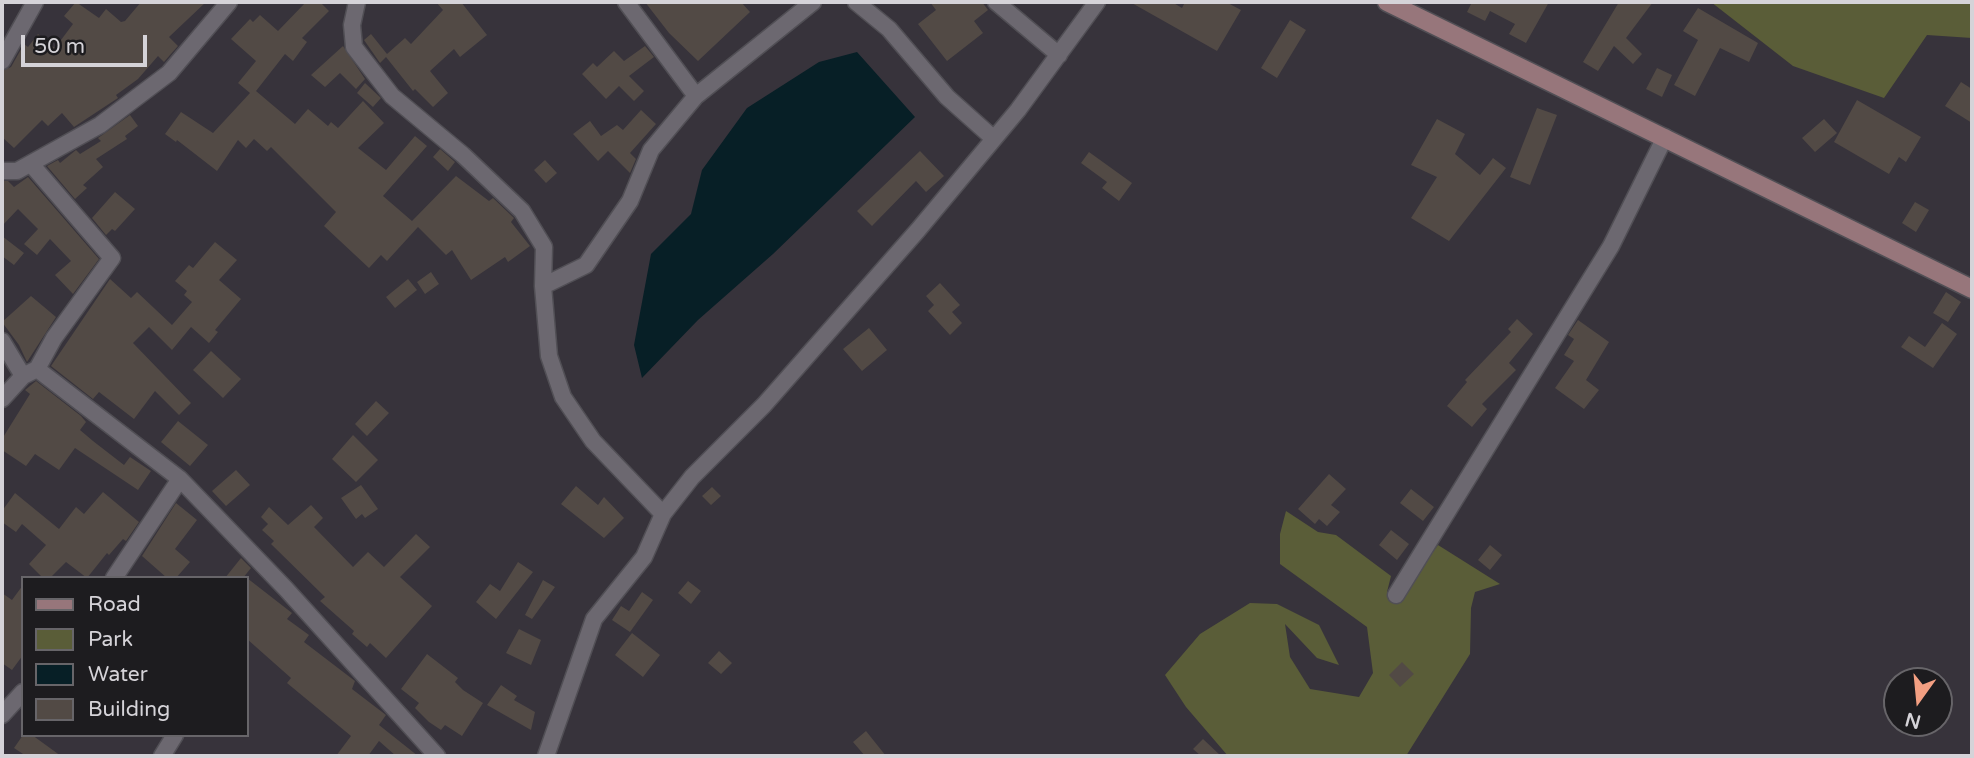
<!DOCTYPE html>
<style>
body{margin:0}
#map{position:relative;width:1974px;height:758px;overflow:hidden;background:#37333b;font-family:"Varela Round",sans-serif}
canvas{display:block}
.frame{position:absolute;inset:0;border:4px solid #d5d3d8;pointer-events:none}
.legend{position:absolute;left:21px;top:576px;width:228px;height:161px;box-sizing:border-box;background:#1d1c1f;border:2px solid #676569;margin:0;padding:9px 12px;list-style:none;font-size:21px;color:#d5d3d8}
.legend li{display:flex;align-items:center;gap:14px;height:35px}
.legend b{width:35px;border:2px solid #676569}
.north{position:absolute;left:1883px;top:667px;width:70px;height:70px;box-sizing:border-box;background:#1d1c1f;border:2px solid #676569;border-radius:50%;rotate:195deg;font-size:19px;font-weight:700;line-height:28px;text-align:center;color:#d5d3d8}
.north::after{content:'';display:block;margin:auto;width:24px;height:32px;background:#f39f82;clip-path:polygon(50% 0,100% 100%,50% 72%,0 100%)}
.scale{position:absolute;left:21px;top:35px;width:126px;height:32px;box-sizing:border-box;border:4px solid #d5d3d8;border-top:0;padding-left:9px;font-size:21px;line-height:24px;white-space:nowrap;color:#d5d3d8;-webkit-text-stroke:5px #1d1c1f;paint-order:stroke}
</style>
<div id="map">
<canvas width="1974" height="758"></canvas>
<div class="frame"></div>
<ul class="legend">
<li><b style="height:9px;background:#97767b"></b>Road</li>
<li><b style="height:19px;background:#5a5d38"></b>Park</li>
<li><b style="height:19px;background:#071f26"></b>Water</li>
<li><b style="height:19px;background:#524a45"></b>Building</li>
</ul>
<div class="north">N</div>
<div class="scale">50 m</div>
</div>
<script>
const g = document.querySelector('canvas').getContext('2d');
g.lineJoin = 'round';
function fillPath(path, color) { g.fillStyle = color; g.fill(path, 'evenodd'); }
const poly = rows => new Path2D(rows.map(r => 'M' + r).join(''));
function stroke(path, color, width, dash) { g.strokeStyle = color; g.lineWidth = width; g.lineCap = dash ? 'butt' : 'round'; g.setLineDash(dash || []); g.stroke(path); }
const green = poly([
 [1711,2,1972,2,1972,38,1927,35,1884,98,1793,66],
 [1286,511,1318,532,1336,535,1391,576,1387,592,1398,599,1438,545,1500,584,1475,592,1471,608,1470,654,1406,756,1228,756,1186,707,1165,675,1200,634,1250,603,1277,604,1319,625,1339,665,1317,658,1285,624,1290,657,1310,689,1359,697,1373,673,1367,627,1280,564,1280,534]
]);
const water = poly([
 [857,52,915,117,773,254,698,320,642,378,634,345,651,254,691,214,702,170,747,108,819,62]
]);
const building = poly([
 [76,2,99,18,106,9,121,22,125,21,141,2,206,2,169,37,178,46,170,55,164,62,158,56,138,79,116,95,118,98,74,127,62,113,48,126,42,120,14,148,2,137,2,71,11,67,24,44,28,47,38,34,55,48,73,24,64,16],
 [306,2,320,2,329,11,302,38,307,42,293,61,285,54,256,91,295,124,308,109,328,126,331,122,338,128,363,101,384,123,358,148,386,170,415,136,427,146,383,196,412,221,456,176,489,201,493,198,514,218,511,222,530,246,508,262,505,257,471,280,452,250,446,255,418,227,387,261,381,255,369,268,324,226,336,212,271,147,267,151,254,139,246,148,238,140,217,171,177,140,176,142,165,134,181,112,213,133,250,93,238,83,256,61,231,39,250,19,253,22,260,15,278,31],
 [436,2,461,2,487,35,460,57,454,49,430,71,448,93,433,107,415,89,413,91,386,57,380,63,364,40,371,34,387,54,405,38,411,44,443,10],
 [645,2,741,2,750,12,698,61,669,33],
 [930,2,982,2,988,10,974,21,983,33,947,61,918,24,936,10],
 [1130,2,1172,2,1182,8,1185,2,1226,2,1241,10,1217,51],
 [1472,2,1549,2,1526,43,1509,34,1515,24,1490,11,1485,21,1467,12],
 [1619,2,1653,2,1626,38,1642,54,1633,64,1614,46,1598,71,1583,62],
 [1698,8,1758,43,1749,62,1720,48,1695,96,1674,85,1698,40,1683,31],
 [1290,20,1306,30,1277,78,1261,68],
 [343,46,365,79,356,89,340,73,325,87,311,75],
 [645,46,654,57,629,76,644,91,634,101,619,86,606,99,582,74,593,63,597,67,614,51,624,61],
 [1657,68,1672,75,1662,97,1646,89],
 [1961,82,1972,89,1972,123,1945,106],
 [365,83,381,98,373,107,357,93],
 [1857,100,1921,137,1906,162,1899,157,1889,174,1834,142],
 [1537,108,1557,115,1530,185,1510,177],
 [641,110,656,124,630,153,636,159,630,173,608,151,598,161,573,134,590,121,601,136,617,125,623,130],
 [130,115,138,126,125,136,127,139,96,159,103,167,83,185,87,188,75,199,47,166,58,160,60,163,76,150,80,154,101,141,98,138],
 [1437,119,1465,134,1455,154,1480,175,1493,158,1506,168,1449,241,1411,218,1437,177,1411,165],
 [1824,119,1837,133,1815,152,1802,138],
 [440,149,455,162,448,171,433,157],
 [920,151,944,176,926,192,916,181,872,226,857,211],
 [1089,152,1132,183,1119,201,1102,188,1107,182,1081,163],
 [545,160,557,173,546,183,534,170],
 [28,177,99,259,73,294,55,275,71,261,50,239,37,255,24,244,38,229,18,209,2,226,2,181,8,181,14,187],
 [115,192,135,209,115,231,112,229,106,235,92,218],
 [1915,202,1929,210,1916,232,1902,223],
 [2,236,24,253,14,265,2,256],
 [215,242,237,260,219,280,241,299,215,330,218,332,209,343,191,327,172,350,149,327,133,343,191,403,179,415,155,391,134,419,99,392,93,399,51,366,110,279,131,298,137,292,172,325,192,302,184,295,187,291,175,281,189,265,193,268],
 [431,272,439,284,425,294,417,282],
 [408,279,417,290,395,308,386,297],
 [940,283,960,305,952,312,962,323,950,335,928,311,934,305,926,296],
 [1946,292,1961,302,1948,322,1933,313],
 [31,296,56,317,27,362,19,345,2,322],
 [1517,319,1533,334,1509,363,1516,370,1482,404,1487,409,1472,427,1447,406,1467,382,1465,380,1511,332,1508,329],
 [1578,320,1609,342,1586,380,1599,390,1584,409,1555,388,1574,361,1564,355,1574,339,1568,335],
 [1942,323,1957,334,1933,368,1901,347,1909,336,1925,347],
 [869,328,887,350,862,371,843,349],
 [211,351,241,379,223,398,193,370],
 [36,381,81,416,86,422,80,430,93,441,124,465,130,457,151,471,138,490,75,448,59,470,35,454,26,466,2,450,2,439,30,394,25,390],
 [376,401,389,413,367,436,355,424],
 [178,421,208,445,190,466,161,442],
 [353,435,378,460,356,482,332,459],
 [236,470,250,485,226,506,212,491],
 [1329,474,1346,489,1331,505,1340,512,1327,526,1319,519,1315,524,1298,509],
 [361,485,378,509,365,518,362,514,356,519,341,498],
 [576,486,598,505,604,497,624,518,604,538,561,504],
 [712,487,721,496,711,505,702,496],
 [1411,489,1434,507,1423,521,1400,503],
 [103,492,139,522,126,541,123,539,109,555,107,553,87,578,66,562,50,578,43,578,29,564,46,545,22,524,16,532,2,522,2,511,15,493,59,529,76,507,84,514],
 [176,503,197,520,175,549,190,562,176,578,167,578,142,556],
 [311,505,323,518,314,527,353,567,368,552,384,567,416,534,430,547,400,577,432,606,386,658,370,643,367,647,352,634,354,631,320,601,325,597,271,544,274,541,262,530,268,524,261,517,269,507,288,525],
 [1391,530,1409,544,1397,560,1379,545],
 [1490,545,1502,555,1490,570,1478,560],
 [241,558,251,568,243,578,225,578],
 [518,562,533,572,496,619,476,602,490,584,500,591],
 [247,578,292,613,287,619,309,635,304,642,355,681,352,689,386,715,379,725,418,756,396,756,379,741,368,756,336,756,351,736,287,683,291,678,247,639],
 [543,580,555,587,532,619,525,615],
 [688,581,701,591,691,604,678,593],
 [23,585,23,655,12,670,2,663,2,593,12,600],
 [642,592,653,600,630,632,612,620,621,606,629,611],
 [519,629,541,640,531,665,506,653],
 [632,633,660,655,643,677,615,655],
 [719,651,732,663,721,674,708,663],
 [427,654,458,678,455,682,463,690,483,703,462,736,445,725,441,730,429,722,415,708,419,703,401,689],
 [1402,662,1414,674,1400,687,1389,675],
 [501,685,517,696,514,700,535,712,531,730,487,705],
 [866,731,886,756,865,756,853,742],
 [23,735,32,735,61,756,26,756,14,748],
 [1203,739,1221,756,1201,756,1193,749]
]);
const street = poly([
 [357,2,352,25,354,47,392,96,463,155,522,211,544,247,543,286,549,356,563,397,593,441,663,514],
 [626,2,696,96],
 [856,2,889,29,947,97,993,138],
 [996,2,1059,55],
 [2,61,35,2],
 [2,171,17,171,100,125,169,73,229,2],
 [543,286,586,265,630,201,651,150,696,96,813,2],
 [2,341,23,376],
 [37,369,180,479,286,589,437,756],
 [2,399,23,376,37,369,54,338,112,258,31,164],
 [114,578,180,479],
 [1396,595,1611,246,1665,137],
 [2,715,23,692],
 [162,756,175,735],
 [546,756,594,619,644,557,663,514,692,477,764,405,918,230,1018,110,1097,2]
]);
const secondary = poly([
 [1387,2,1972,289]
]);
fillPath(green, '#5a5d38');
fillPath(water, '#071f26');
fillPath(building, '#524a45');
stroke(street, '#514f55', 19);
stroke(secondary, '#514f55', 21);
stroke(street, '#6c6870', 16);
stroke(secondary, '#97767b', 18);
</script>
